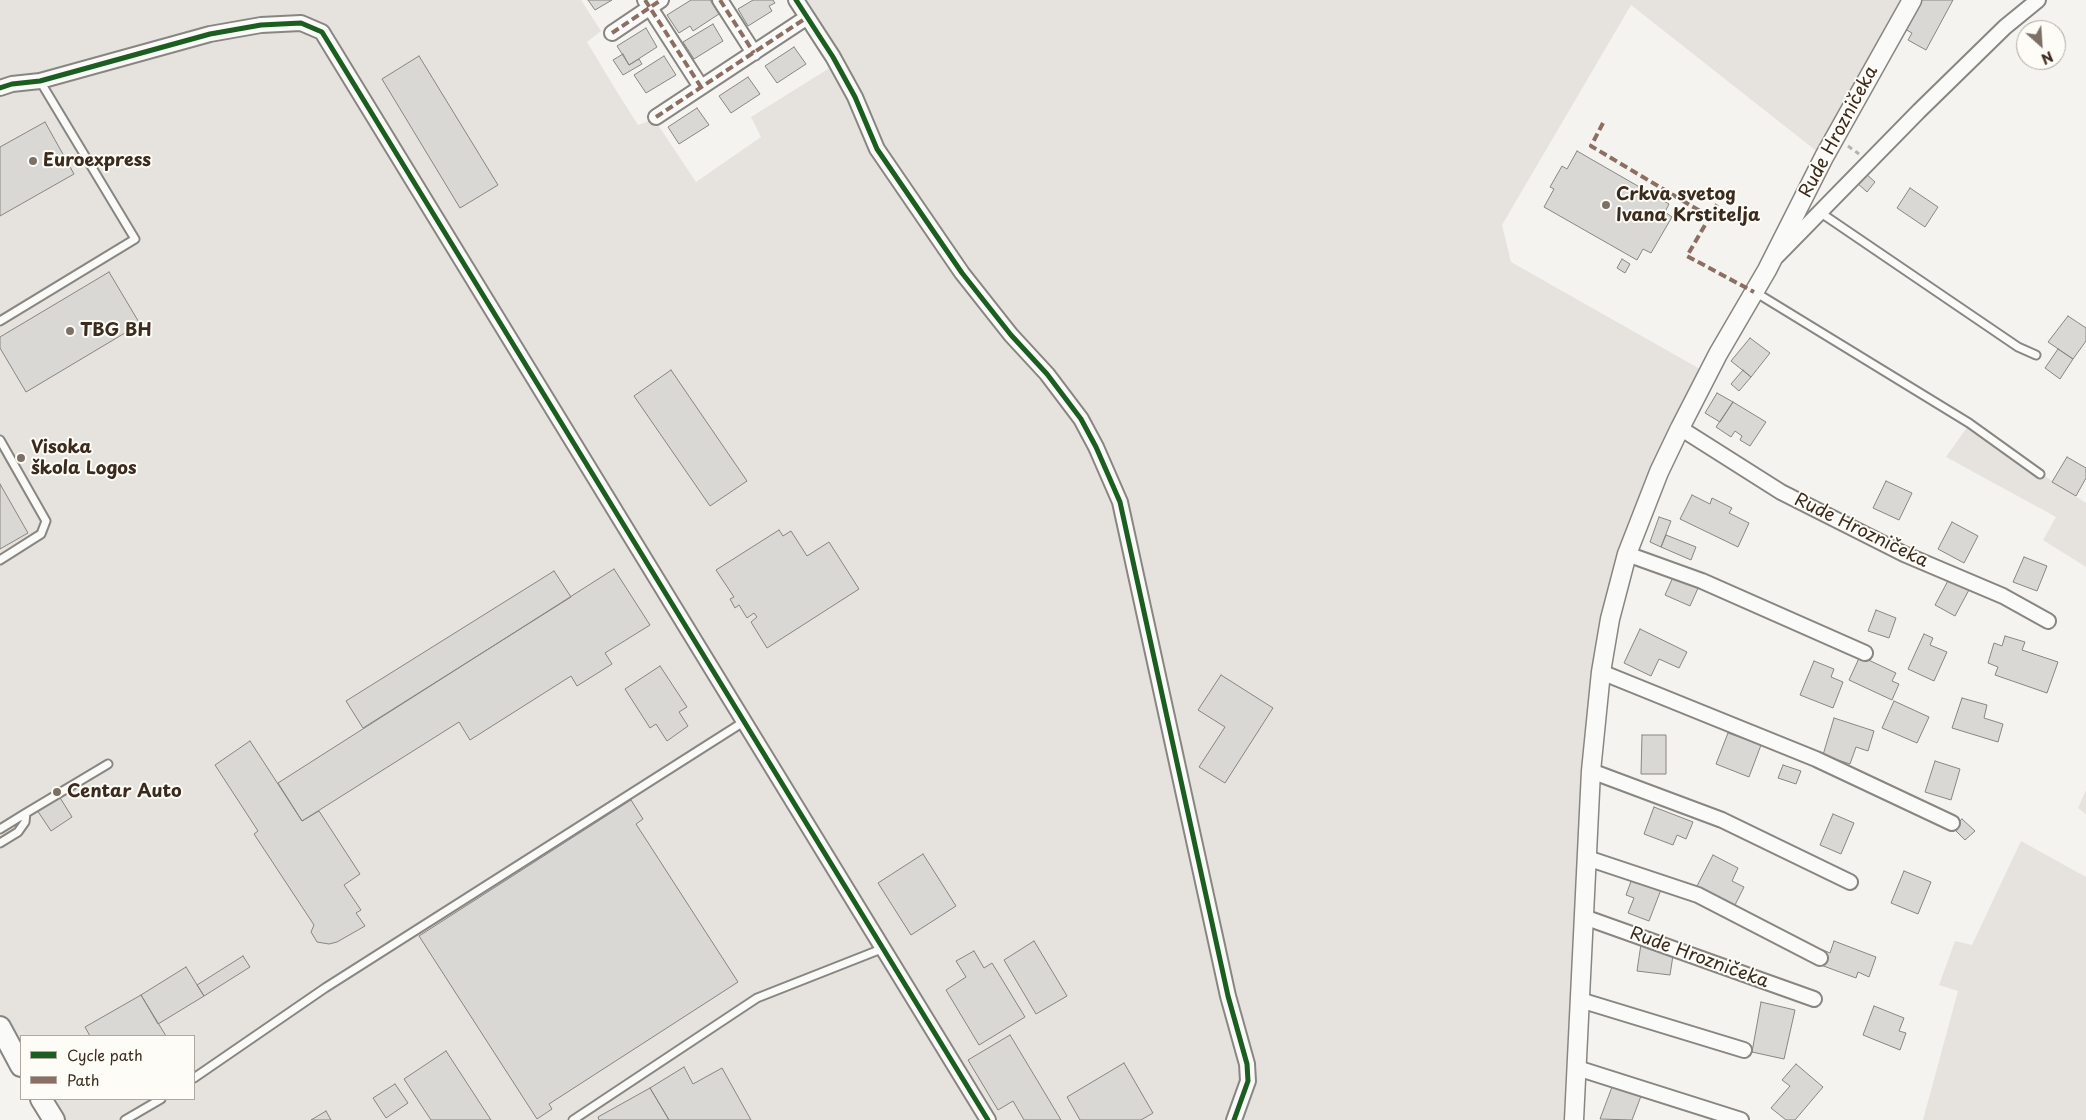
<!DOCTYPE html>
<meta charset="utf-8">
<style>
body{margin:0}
#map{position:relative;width:2086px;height:1120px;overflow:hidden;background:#f4f3ef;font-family:"Playpen Sans",sans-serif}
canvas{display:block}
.legend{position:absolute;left:20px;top:1035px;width:175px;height:65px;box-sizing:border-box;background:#fdfcf7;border:1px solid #afa8a0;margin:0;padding:6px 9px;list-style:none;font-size:15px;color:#3b2a1e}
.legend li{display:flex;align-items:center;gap:10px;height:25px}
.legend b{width:25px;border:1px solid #afa8a0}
.north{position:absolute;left:2016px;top:20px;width:50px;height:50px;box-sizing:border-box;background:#fdfcf7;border:1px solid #afa8a0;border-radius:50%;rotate:154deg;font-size:14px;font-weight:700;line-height:20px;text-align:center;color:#3b2a1e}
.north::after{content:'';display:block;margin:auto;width:18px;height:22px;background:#7c7067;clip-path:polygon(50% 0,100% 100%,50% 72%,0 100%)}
</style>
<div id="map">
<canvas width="2086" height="1120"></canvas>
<ul class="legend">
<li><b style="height:6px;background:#1b5e20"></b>Cycle path</li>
<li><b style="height:6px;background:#8d6e63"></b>Path</li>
</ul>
<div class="north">N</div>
</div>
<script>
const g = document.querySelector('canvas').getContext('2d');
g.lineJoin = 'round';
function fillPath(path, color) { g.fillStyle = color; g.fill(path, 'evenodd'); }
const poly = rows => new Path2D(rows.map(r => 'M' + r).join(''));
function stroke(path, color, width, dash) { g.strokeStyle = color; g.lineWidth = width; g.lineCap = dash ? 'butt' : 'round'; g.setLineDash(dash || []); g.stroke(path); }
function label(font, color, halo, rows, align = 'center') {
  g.font = font + ' "Playpen Sans",sans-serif'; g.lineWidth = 4; g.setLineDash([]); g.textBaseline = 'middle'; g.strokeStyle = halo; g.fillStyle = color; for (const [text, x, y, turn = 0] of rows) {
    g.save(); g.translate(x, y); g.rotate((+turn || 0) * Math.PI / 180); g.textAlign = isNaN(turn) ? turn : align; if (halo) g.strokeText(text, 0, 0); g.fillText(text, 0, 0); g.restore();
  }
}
const built = poly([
 [0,0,581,0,601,31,587,42,614,87,638,125,654,119,696,182,761,137,751,117,836,64,796,0,1912,0,1824,157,1631,5,1502,225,1511,262,1707,373,1680,428,1608,619,1572,1120,54,1120,42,1099,194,1099,194,1036,21,1036,21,1061,0,1024],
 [1968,426,2086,503,2086,567,2043,540,2056,517,1946,457],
 [2086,790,2086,814,2078,808],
 [2021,841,2086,877,2086,1120,1923,1120,1958,991,1939,985,1955,941,1972,945]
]);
const building = poly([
 [588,0,612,0,595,10,588,0],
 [691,0,710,0,719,14,693,31,690,26,679,33,667,15,691,0],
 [753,0,773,0,775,3,769,6,772,11,748,26,738,9,753,0],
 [1918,0,1953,0,1926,50,1908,40,1912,33,1903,28,1918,0],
 [713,24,723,41,694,59,683,42,713,24],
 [646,28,657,47,629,65,617,46,646,28],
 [794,47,806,64,777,83,765,66,794,47],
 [623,54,629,65,639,59,642,64,623,75,613,60,623,54],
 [419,56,498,185,460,208,382,79,419,56],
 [664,56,676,75,646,93,634,75,664,56],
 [748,77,760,94,731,113,719,96,748,77],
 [697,108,709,125,679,144,668,127,697,108],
 [45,122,74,174,0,216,0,147,45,122],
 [1577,151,1669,204,1665,212,1672,217,1651,253,1643,249,1637,260,1544,207,1554,189,1550,187,1562,166,1567,169,1577,151],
 [1864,172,1875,182,1867,192,1856,182,1864,172],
 [1910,188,1938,207,1925,227,1897,208,1910,188],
 [1622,259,1630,264,1625,273,1617,268,1622,259],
 [109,272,140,324,26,392,0,348,0,337,109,272],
 [2068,316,2086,328,2086,341,2073,359,2048,342,2068,316],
 [1750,338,1770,353,1751,377,1731,361,1750,338],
 [2058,349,2073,359,2060,379,2045,368,2058,349],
 [671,370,747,481,710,506,634,396,671,370],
 [1743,370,1751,377,1739,391,1731,384,1743,370],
 [1717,393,1733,402,1720,422,1705,413,1717,393],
 [1733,402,1766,422,1750,446,1740,440,1742,436,1735,431,1731,437,1716,427,1733,402],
 [2067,457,2086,468,2086,478,2076,496,2052,482,2067,457],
 [1886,481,1912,493,1899,520,1873,508,1886,481],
 [0,484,28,533,0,549,0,484],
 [1692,495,1710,504,1712,498,1732,508,1729,513,1749,523,1738,547,1680,519,1692,495],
 [1659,517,1671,521,1661,547,1650,542,1659,517],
 [1952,522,1978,536,1964,563,1938,549,1952,522],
 [779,530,783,536,791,531,807,556,829,542,859,589,767,648,751,622,757,617,754,613,747,618,739,605,735,608,730,599,734,597,716,570,779,530],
 [1666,535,1696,547,1691,560,1661,547,1666,535],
 [2024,557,2047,566,2037,591,2013,582,2024,557],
 [614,569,650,625,605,653,612,664,577,686,571,676,470,740,459,722,302,821,278,783,614,569],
 [554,571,571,597,363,728,346,701,554,571],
 [1674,575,1699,586,1690,606,1665,595,1674,575],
 [1950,577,1970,588,1955,616,1935,605,1950,577],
 [1876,610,1896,618,1889,638,1868,631,1876,610],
 [1640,629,1687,652,1679,668,1659,659,1651,676,1624,663,1640,629],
 [1924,634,1933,638,1930,645,1947,652,1934,681,1908,669,1924,634],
 [2005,636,2025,642,2022,650,2058,662,2047,693,1995,675,1998,667,1988,663,1994,643,2002,646,2005,636],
 [1860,656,1896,673,1892,681,1899,684,1892,700,1849,680,1860,656],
 [1814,661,1834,669,1831,677,1843,682,1833,708,1800,695,1814,661],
 [660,666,687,707,679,712,688,726,667,741,656,724,650,728,625,689,660,666],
 [1221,675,1273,708,1225,783,1199,767,1225,727,1198,710,1221,675],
 [1962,698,1987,705,1984,718,2003,724,1998,742,1952,728,1962,698],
 [1894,701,1929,717,1917,743,1882,728,1894,701],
 [1834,718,1874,731,1868,751,1856,747,1850,764,1823,755,1834,718],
 [1728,733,1761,745,1749,777,1716,764,1728,733],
 [1642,735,1666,735,1666,774,1641,774,1642,735],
 [250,741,302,821,319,811,360,874,344,885,361,910,356,913,365,926,337,942,329,944,317,942,311,932,314,925,254,834,258,831,215,765,250,741],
 [1935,761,1960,769,1951,800,1925,792,1935,761],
 [1783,765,1801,771,1796,784,1778,778,1783,765],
 [59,796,72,817,51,831,37,810,59,796],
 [631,800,643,819,636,824,738,982,549,1104,552,1109,537,1119,419,936,631,800],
 [1654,807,1693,822,1686,839,1677,835,1673,845,1644,834,1654,807],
 [1833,814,1854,823,1841,854,1820,845,1833,814],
 [1962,819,1975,831,1965,840,1953,828,1962,819],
 [923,854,956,906,911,935,878,883,923,854],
 [1713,855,1738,868,1732,881,1744,887,1735,905,1697,886,1713,855],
 [1904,871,1931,882,1918,914,1891,903,1904,871],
 [1633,876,1662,887,1649,921,1628,913,1634,898,1626,895,1633,876],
 [1034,941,1067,996,1036,1014,1004,960,1034,941],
 [1834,941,1876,957,1869,977,1858,972,1856,978,1818,964,1823,950,1830,953,1834,941],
 [1641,944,1674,949,1670,975,1637,971,1641,944],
 [974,951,984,968,992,963,1025,1017,979,1045,946,990,966,977,956,961,974,951],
 [243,956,250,967,204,996,197,985,243,956],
 [186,967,204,996,158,1024,141,995,186,967],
 [141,995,166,1036,90,1036,85,1027,141,995],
 [1761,1002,1795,1010,1784,1059,1752,1052,1761,1002],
 [1874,1006,1904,1018,1899,1031,1906,1033,1900,1050,1863,1035,1874,1006],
 [1010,1035,1061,1120,1024,1120,1013,1101,998,1110,968,1060,1010,1035],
 [446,1051,491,1120,431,1120,404,1079,446,1051],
 [1124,1063,1153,1113,1141,1120,1080,1120,1067,1097,1124,1063],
 [1796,1064,1823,1087,1795,1120,1786,1120,1771,1108,1790,1086,1782,1080,1796,1064],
 [684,1067,693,1084,722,1068,751,1120,669,1120,650,1088,684,1067],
 [395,1084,408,1103,386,1118,373,1098,395,1084],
 [1612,1087,1641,1096,1632,1120,1600,1119,1612,1087],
 [650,1088,669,1120,599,1120,598,1117,650,1088],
 [326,1111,331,1120,311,1120,326,1111]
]);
const path = poly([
 [1848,146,1859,154]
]);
const service = poly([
 [1821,213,2018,347,2036,355],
 [1755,292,1969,423,2040,474],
 [0,321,135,239,40,81],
 [0,440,46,521,41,534,0,560],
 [0,829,26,813],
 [0,843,18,832,25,822,26,813,108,764],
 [194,1078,325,988,745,721],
 [125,1120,161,1099],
 [573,1120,757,998,884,948]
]);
const minor = poly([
 [645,0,701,87],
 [720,0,754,53],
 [796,0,833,57,855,97,877,149,962,273,1011,335,1047,374,1081,419,1096,447,1120,502,1228,996,1247,1064,1248,1081,1234,1120],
 [612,33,661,0],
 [0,88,12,84,40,81,210,34,261,25,301,23,322,32,988,1120],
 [656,117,806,18],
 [1777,256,1919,111,2005,27,2038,0],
 [1680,428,1781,492,1904,554,2003,596,2048,621],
 [1627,554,1702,581,1865,653],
 [1601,672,1816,759,1952,823],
 [1591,771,1722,820,1850,882],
 [1587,858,1698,895,1820,958],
 [1584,917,1814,999],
 [1580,1000,1744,1050],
 [1577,1068,1741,1120]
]);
const tertiary = poly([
 [1574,1120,1591,771,1601,672,1610,619,1627,554,1659,472,1680,428,1718,354,1767,270,1824,157,1912,0]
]);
const secondary = poly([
 [0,1027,21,1066],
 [41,1099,54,1120]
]);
const quiet = poly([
 [645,0,701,87],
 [720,0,754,53],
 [612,33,661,0],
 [656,117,806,18],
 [1603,123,1591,146,1710,217],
 [1723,194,1687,256,1754,292]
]);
const cycleway = poly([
 [796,0,833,57,855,97,877,149,962,273,1011,335,1047,374,1081,419,1096,447,1120,502,1228,996,1247,1064,1248,1081,1234,1120],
 [0,88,12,84,40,81,210,34,261,25,301,23,322,32,988,1120]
]);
const markers = [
 [33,161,5,"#7c7067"],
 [1606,205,5,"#7c7067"],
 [70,331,5,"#7c7067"],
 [21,458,5,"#7c7067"],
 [57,792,5,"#7c7067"]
];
const streetNames = [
 ["Rude Hrozničeka",1839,132,-62],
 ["Rude Hrozničeka",1861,531,26],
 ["Rude Hrozničeka",1699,958,20]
];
const poiNames = [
 ["Euroexpress",43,161],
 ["Crkva svetog",1616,195],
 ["Ivana Krstitelja",1616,216],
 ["TBG BH",80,331],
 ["Visoka",31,448],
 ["škola Logos",31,469],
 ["Centar Auto",67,792]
];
fillPath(built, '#e6e3de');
fillPath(building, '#d9d8d5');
stroke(building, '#898681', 1);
stroke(service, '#898681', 11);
stroke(minor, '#898681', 18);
stroke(tertiary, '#898681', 21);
stroke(secondary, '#898681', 24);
stroke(path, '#b5b3b0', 3, [5, 4]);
stroke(service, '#fafaf8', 7);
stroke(minor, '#fafaf8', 14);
stroke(tertiary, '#fafaf8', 18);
stroke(secondary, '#fafaf8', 20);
stroke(quiet, '#8d6e63', 4, [8, 4]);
stroke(cycleway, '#1b5e20', 5);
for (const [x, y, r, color] of markers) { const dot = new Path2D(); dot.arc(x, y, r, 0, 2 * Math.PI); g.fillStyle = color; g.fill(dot); stroke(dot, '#fdfcf7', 2); }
label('18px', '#3b2a1e', '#fdfcf7', streetNames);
label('bold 18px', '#3b2a1e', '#fdfcf7', poiNames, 'left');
</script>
